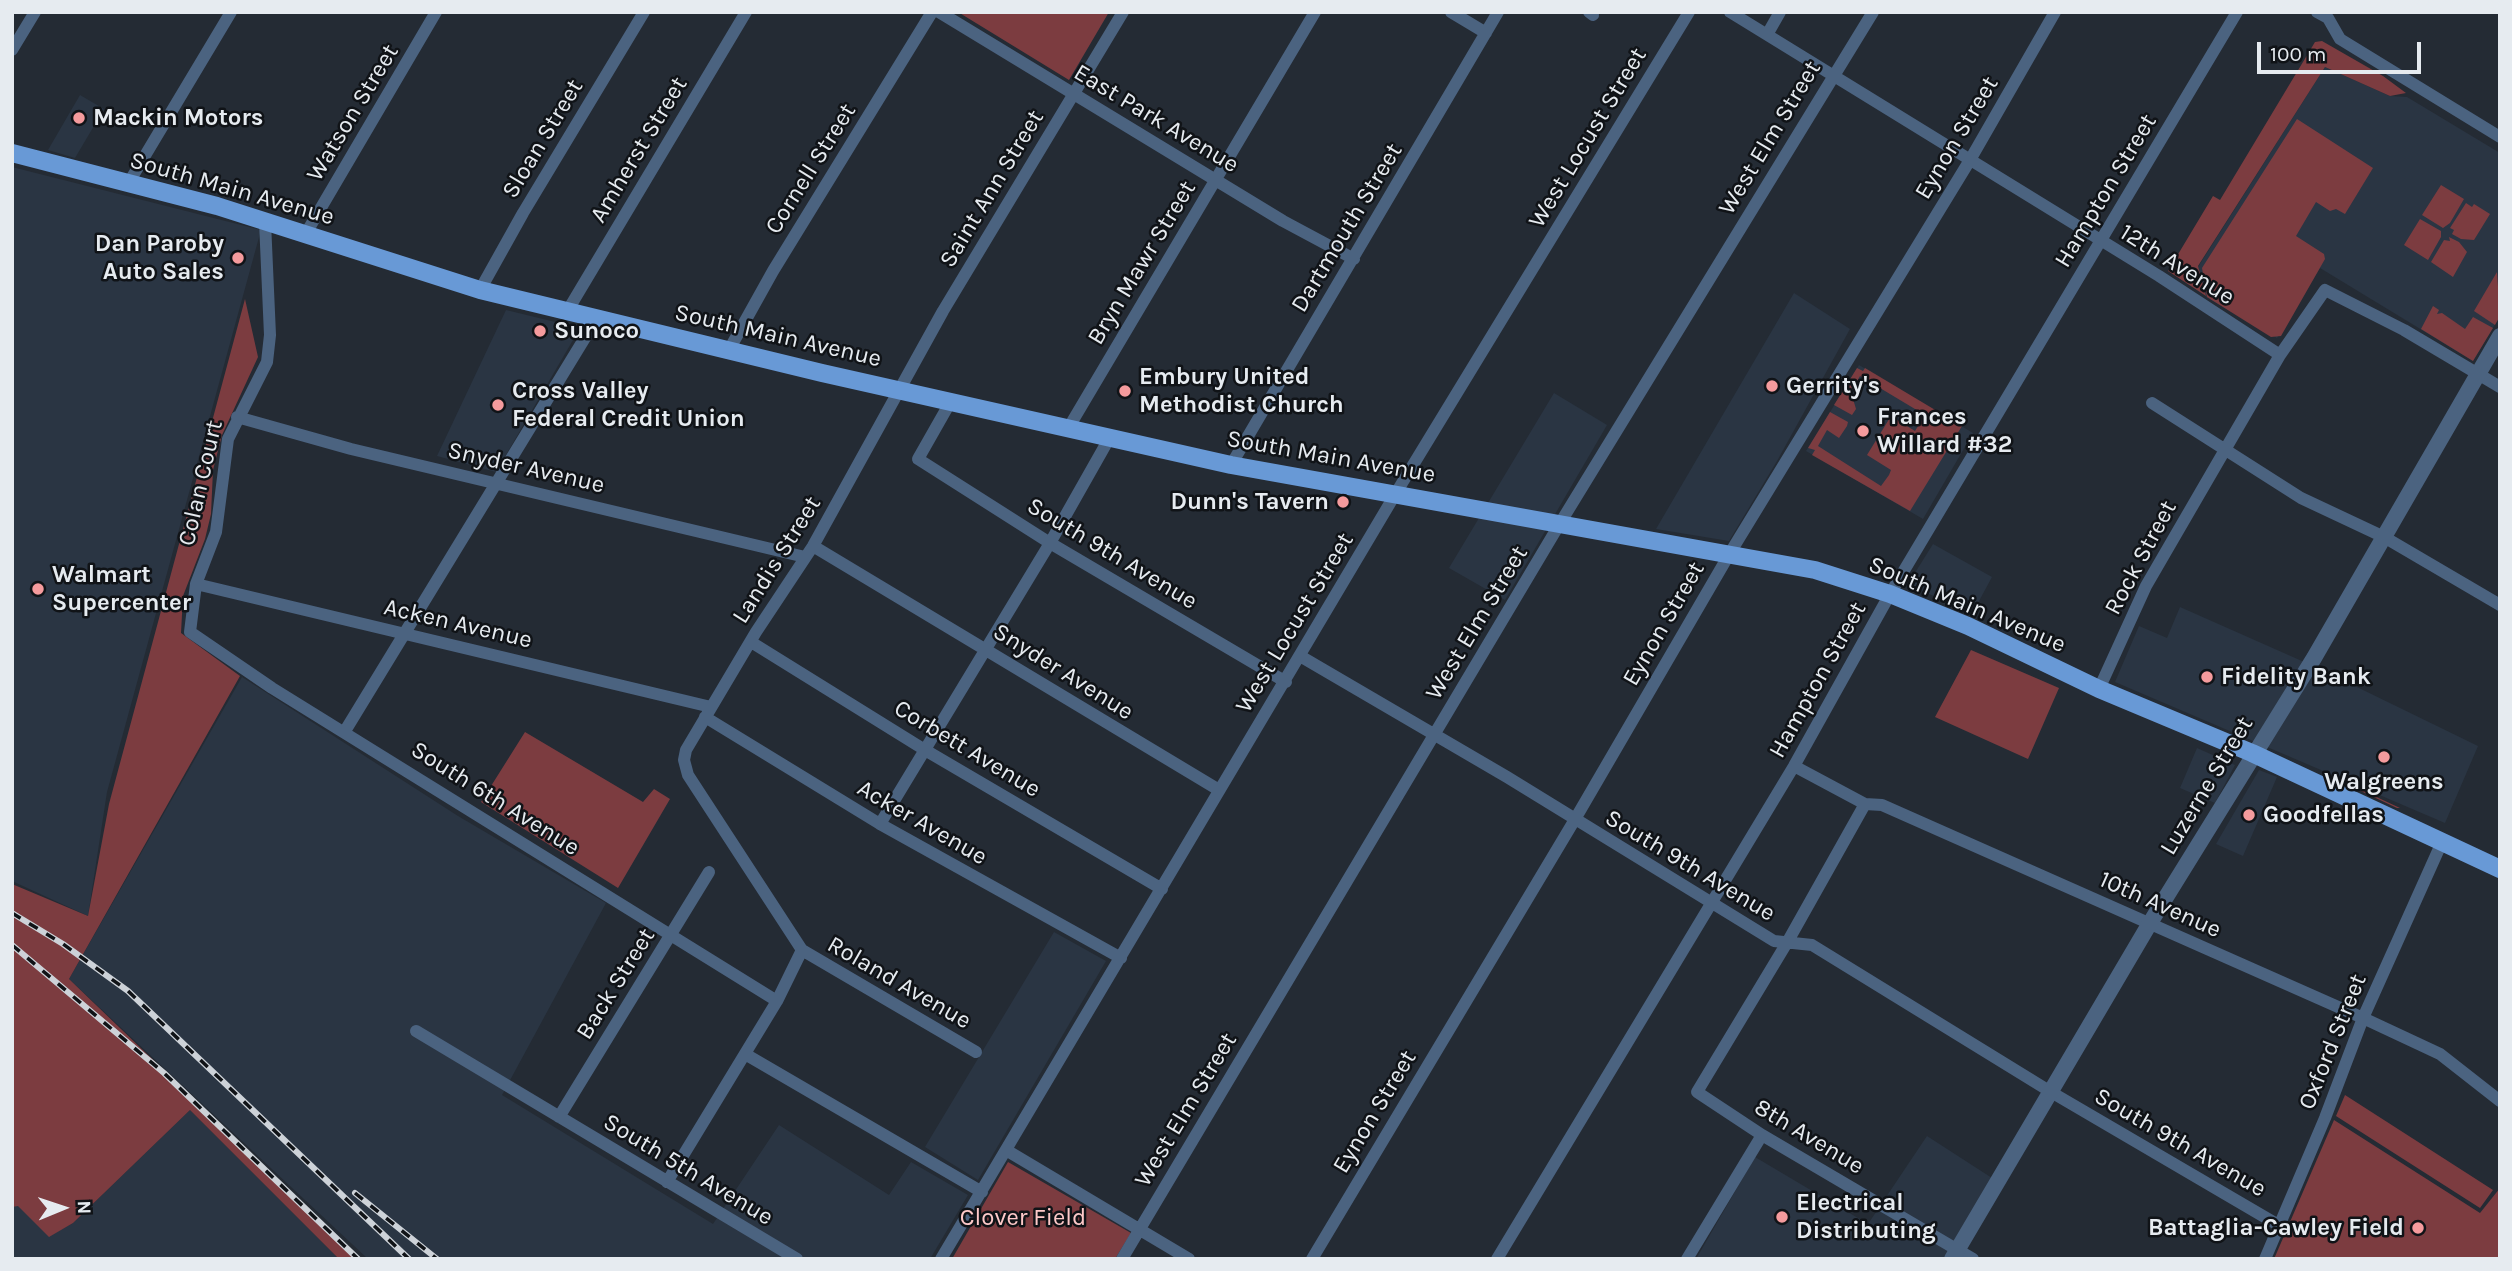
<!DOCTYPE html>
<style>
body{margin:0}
#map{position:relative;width:2512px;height:1271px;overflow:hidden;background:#242b34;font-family:Karla,sans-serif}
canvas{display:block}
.frame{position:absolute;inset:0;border:14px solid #e6ebf0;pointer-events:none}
.north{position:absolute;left:28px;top:1173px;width:70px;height:70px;-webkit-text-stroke:5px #101317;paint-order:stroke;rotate:88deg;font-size:19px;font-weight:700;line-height:28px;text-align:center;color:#e6ebf0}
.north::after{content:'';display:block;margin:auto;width:24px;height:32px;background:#e6ebf0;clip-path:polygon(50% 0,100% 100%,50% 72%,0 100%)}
.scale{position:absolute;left:2257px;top:42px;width:164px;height:32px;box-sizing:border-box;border:4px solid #e6ebf0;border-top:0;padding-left:9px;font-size:21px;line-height:24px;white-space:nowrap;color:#e6ebf0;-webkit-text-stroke:5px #101317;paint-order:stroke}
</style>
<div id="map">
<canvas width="2512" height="1271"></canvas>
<div class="frame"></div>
<div class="north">N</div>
<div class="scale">100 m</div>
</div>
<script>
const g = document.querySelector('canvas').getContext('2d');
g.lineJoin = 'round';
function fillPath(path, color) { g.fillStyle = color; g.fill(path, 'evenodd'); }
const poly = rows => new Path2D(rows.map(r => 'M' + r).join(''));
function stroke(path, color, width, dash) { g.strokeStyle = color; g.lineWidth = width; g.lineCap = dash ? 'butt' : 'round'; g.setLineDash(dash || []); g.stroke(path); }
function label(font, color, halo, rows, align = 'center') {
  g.font = font + ' Karla,sans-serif'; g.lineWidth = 5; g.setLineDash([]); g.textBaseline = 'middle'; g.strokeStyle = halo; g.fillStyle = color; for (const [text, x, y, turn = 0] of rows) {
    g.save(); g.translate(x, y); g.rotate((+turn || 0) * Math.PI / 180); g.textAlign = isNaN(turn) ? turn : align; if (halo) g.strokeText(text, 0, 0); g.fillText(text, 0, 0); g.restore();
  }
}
const built = poly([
 [2325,67,2390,96,2407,97,2500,153,2500,316,2473,361,2320,268,2277,338,2206,297,2198,267],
 [80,95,104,109,75,158,48,150],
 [12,167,261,230,107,792,88,916,12,881],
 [1794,293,1850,329,1777,461,1729,541,1656,529],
 [506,310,580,328,496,472,437,456],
 [1859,365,1973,433,1923,519,1806,451],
 [1554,393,1607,425,1505,600,1449,568],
 [1933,544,1992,577,1972,614,1908,584],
 [2180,607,2320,669,2478,746,2445,823,2115,682,2139,626,2167,638],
 [242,677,458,816,606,903,502,1095,713,1224,779,1125,889,1195,911,1162,968,1195,930,1259,368,1259,69,979],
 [2197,748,2235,765,2215,803,2180,788],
 [2259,770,2277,777,2243,856,2216,844],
 [1054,932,1106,961,978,1180,925,1147],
 [190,1110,339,1259,12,1259,12,1207,18,1205,49,1236,73,1223],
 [1927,1136,1992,1178,1944,1259,1696,1259,1755,1157,1868,1224]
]);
const green = poly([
 [958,12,1109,12,1069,80],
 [2322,41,2383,76,2406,93,2390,96,2325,67,2198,266,2206,296,2168,271,2213,196,2220,200,2315,42],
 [2297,119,2373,168,2345,214,2336,209,2330,211,2316,202,2296,236,2324,254,2325,259,2281,336,2271,337,2207,297,2202,268],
 [2441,185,2464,199,2450,223,2443,228,2422,215],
 [2466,203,2472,207,2474,204,2490,214,2474,240,2461,239,2452,234,2454,230,2450,228],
 [2420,219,2441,231,2441,237,2428,260,2404,245],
 [2449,237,2459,242,2467,252,2453,277,2431,262,2444,240,2450,241],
 [2497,272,2500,316,2495,325,2474,311],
 [245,299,258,357,222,435,213,470,211,514,205,539,183,596,181,633,240,676,69,979,360,1259,339,1259,190,1110,73,1223,49,1237,18,1206,12,1207,12,884,88,916,109,804],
 [2433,306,2439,310,2437,314,2442,313,2465,329,2473,317,2493,328,2473,361,2421,329],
 [1857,368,1863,371,1865,368,1962,426,1910,511,1812,455,1815,450,1808,448,1830,412,1848,422,1847,426,1839,438,1827,430,1818,446,1881,486,1889,475,1891,470,1867,455,1891,416,1915,431,1925,415,1860,376,1851,392,1856,409,1852,415,1834,405],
 [1971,650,2059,688,2028,759,1935,717],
 [525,732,643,802,654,789,670,799,618,888,481,802],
 [2333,778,2353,786,2400,808,2397,808],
 [2345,1095,2493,1190,2480,1208,2336,1116],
 [2334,1120,2480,1213,2500,1188,2500,1259,2274,1259],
 [1008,1162,1131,1233,1115,1259,952,1259]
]);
const minor = poly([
 [939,12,1283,221,1354,259],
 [1451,12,1486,33],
 [1589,12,1593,15],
 [1730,12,2159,276,2280,355],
 [2317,12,2328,18,2340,39,2500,137],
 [1768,33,1780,12],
 [12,50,35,12],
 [128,184,231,12],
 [265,222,270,335,267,362,228,439,216,532,196,584,190,632,272,688,777,1001],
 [305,235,436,12],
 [480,290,523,213,644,12],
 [568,310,746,12],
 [729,350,773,271,932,12],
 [951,401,918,459,1050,543,1286,682],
 [2152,403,2301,498,2384,537,2500,605],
 [237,417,351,449,805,557],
 [1069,427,1315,12],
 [1231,465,1498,12],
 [813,546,1219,790],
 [196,584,711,707],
 [751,642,925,750,1162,889],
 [1300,656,1507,777,1774,941,1812,945,2051,1092,2280,1226],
 [2099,689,2146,586,2280,355,2325,290,2404,330,2500,387],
 [705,717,880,824,1121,958],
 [345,731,597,318],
 [1794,766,1865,804,1882,805,2363,1018,2440,1054,2500,1101],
 [1865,804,1788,941,1697,1092,1762,1135,1973,1259],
 [880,824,1050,543,1110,437],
 [416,1031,797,1259],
 [976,1052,802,950,688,775,684,760,686,750,756,632,813,546,943,311,1123,12],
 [745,1054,982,1192],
 [559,1117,709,872],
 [1006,1150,1189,1259],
 [667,1182,777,1001,802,950],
 [941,1259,1396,493,1689,12],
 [1122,1259,1559,525,1873,12],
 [1312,1259,1574,821,1730,553,1970,160,2055,12],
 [1497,1259,1794,766,1890,594,2237,12],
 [1687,1259,1762,1135],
 [2265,1259,2325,1118,2363,1018,2442,842]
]);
const tertiary = poly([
 [1952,1259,2150,923,2314,658,2500,336]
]);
const primary = poly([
 [12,153,217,206,480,290,822,373,1231,465,1815,570,1890,594,1968,626,2099,689,2252,753,2500,869]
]);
const rail = poly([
 [12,913,63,944,128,991,409,1259],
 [12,945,164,1073,358,1259],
 [355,1193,437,1259]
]);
const markers = [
 [79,118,7,"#f59b9d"],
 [238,258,7,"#f59b9d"],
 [540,331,7,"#f59b9d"],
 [1772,386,7,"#f59b9d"],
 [1125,391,7,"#f59b9d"],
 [498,405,7,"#f59b9d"],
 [1863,431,7,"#f59b9d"],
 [1343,502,7,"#f59b9d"],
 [38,589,7,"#f59b9d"],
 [2207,677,7,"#f59b9d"],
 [2384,757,7,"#f59b9d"],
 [2249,815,7,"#f59b9d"],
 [1782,1217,7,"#f59b9d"],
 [2418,1228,7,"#f59b9d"]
];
const streetNames = [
 ["Watson Street",353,113,-59],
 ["East Park Avenue",1156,119,31],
 ["West Locust Street",1588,138,-59],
 ["West Elm Street",1770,138,-59],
 ["Eynon Street",1957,138,-59],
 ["Sloan Street",543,139,-59],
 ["Amherst Street",639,150,-59],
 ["Cornell Street",811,169,-58],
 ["South Main Avenue",232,189,16],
 ["Saint Ann Street",992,189,-59],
 ["Hampton Street",2106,191,-59],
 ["Dartmouth Street",1347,228,-59],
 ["Bryn Mawr Street",1142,263,-59],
 ["12th Avenue",2177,265,32],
 ["South Main Avenue",778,336,13],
 ["South Main Avenue",1331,457,10],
 ["Snyder Avenue",526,468,13],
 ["Colan Court",201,483,-77],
 ["South 9th Avenue",1112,554,31],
 ["Rock Street",2141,558,-62],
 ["Landis Street",777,560,-58],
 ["South Main Avenue",1967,605,23],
 ["West Locust Street",1295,623,-59],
 ["West Elm Street",1477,623,-59],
 ["Acken Avenue",458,624,13],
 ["Eynon Street",1664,624,-60],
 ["Snyder Avenue",1063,672,32],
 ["Hampton Street",1818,680,-61],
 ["Corbett Avenue",967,749,31],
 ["Luzerne Street",2207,786,-59],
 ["South 6th Avenue",495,799,32],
 ["Acker Avenue",922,823,30],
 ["South 9th Avenue",1690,866,31],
 ["10th Avenue",2160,905,24],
 ["Roland Avenue",899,983,30],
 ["Back Street",616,984,-58],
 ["Oxford Street",2333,1042,-68],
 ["West Elm Street",1186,1110,-59],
 ["Eynon Street",1375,1112,-59],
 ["8th Avenue",1809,1137,31],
 ["South 9th Avenue",2180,1143,30],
 ["South 5th Avenue",688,1170,31]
];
const poiNames = [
 ["Mackin Motors",93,118],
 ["Dan Paroby",224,244,"right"],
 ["Auto Sales",224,272,"right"],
 ["Sunoco",554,331],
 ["Embury United",1139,377],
 ["Methodist Church",1139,405],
 ["Gerrity's",1786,386],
 ["Cross Valley",512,391],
 ["Federal Credit Union",512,419],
 ["Frances",1877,417],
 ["Willard #32",1877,445],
 ["Dunn's Tavern",1329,502,"right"],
 ["Walmart",52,575],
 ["Supercenter",52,603],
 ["Fidelity Bank",2221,677],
 ["Walgreens",2384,782,"center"],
 ["Goodfellas",2263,815],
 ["Electrical",1796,1203],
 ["Distributing",1796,1231],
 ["Battaglia-Cawley Field",2404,1228,"right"]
];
const parkNames = [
 ["Clover Field",1023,1218]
];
fillPath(built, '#2a3543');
fillPath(green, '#7c3c40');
stroke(minor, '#4b6380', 12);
stroke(tertiary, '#4b6380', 16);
stroke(primary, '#6899d6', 18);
stroke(rail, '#cdd2d8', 6);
stroke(rail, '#101317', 3.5, [10]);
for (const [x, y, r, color] of markers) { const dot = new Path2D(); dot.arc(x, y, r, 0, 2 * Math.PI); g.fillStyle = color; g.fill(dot); stroke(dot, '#101317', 2.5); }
label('24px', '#e6ebf0', '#101317', streetNames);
label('bold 24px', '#e6ebf0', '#101317', poiNames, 'left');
label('24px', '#fec9c9', '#101317', parkNames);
</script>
